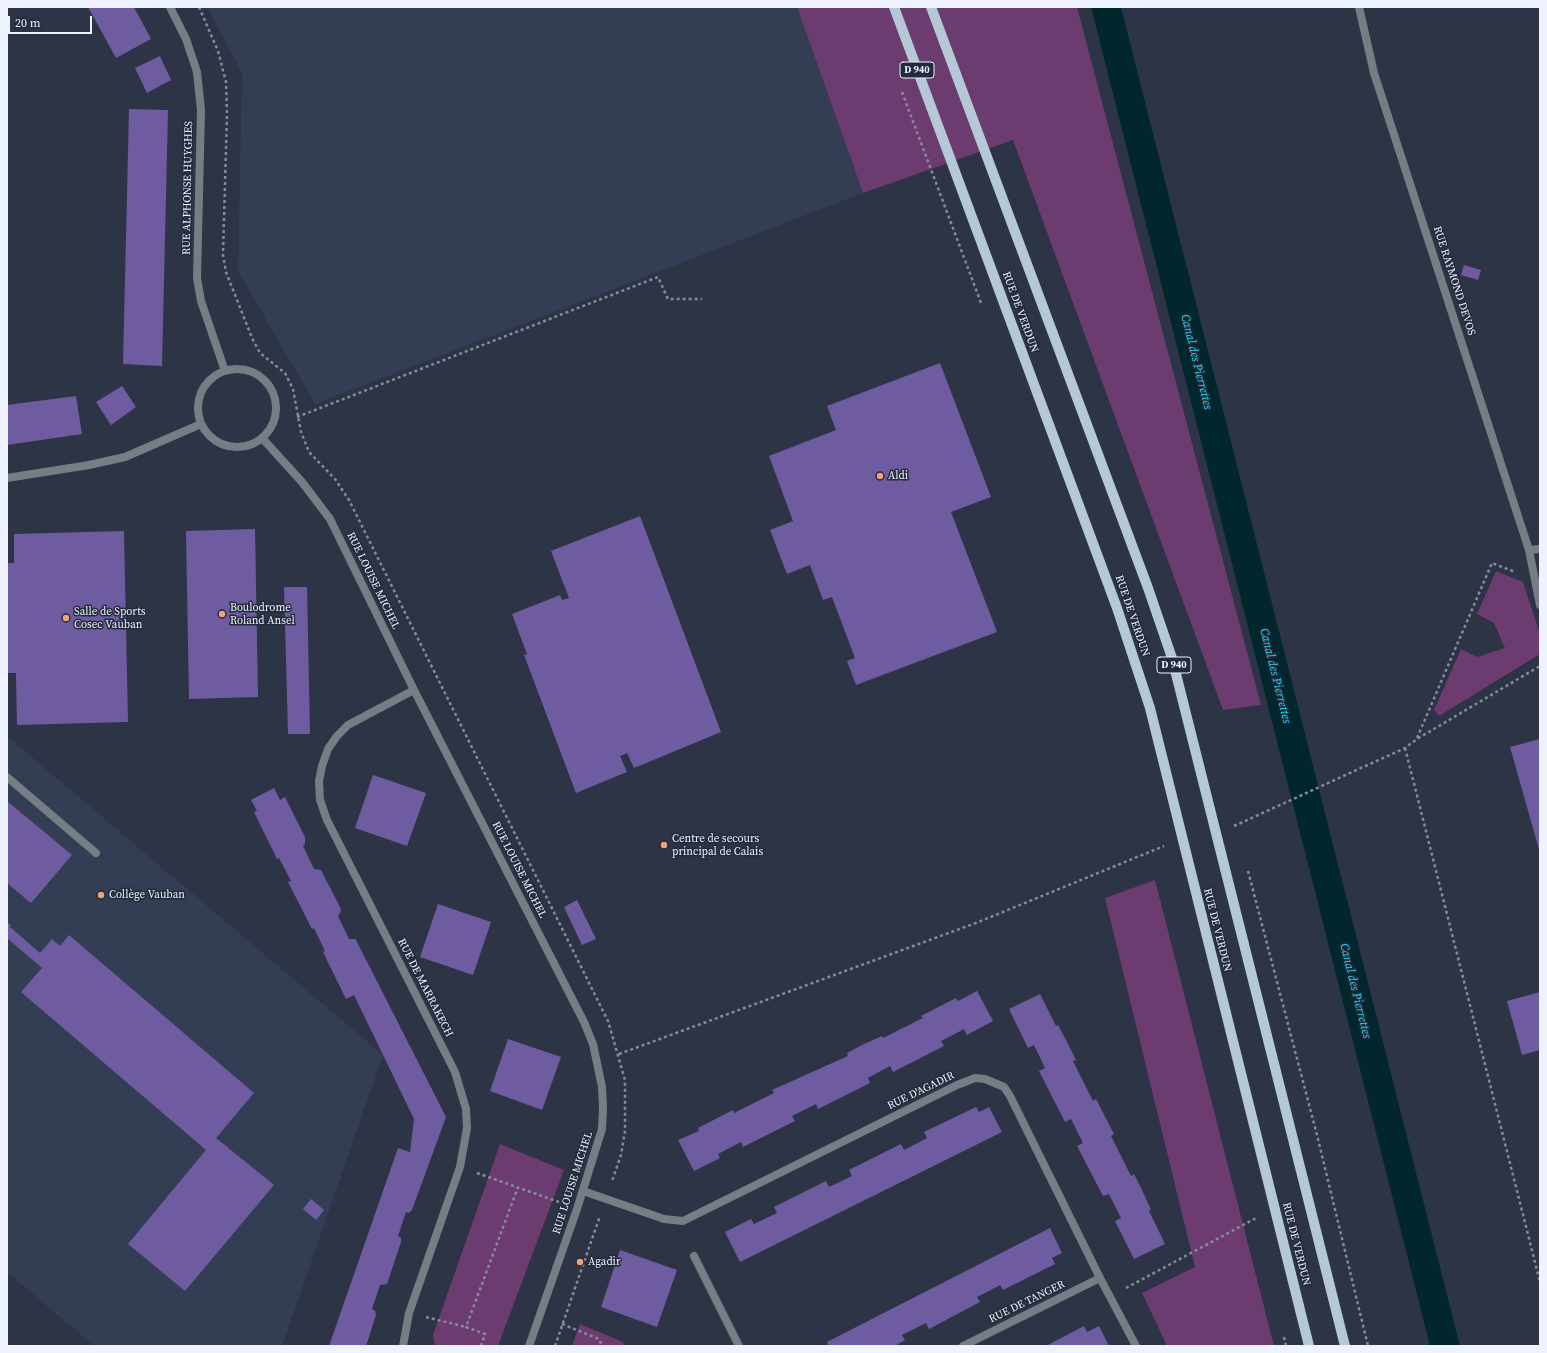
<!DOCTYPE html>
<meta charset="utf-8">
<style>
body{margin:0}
#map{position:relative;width:1547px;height:1353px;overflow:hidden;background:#2d3446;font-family:"Source Serif 4",serif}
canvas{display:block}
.frame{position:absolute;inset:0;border:8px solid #eef3ff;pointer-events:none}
.scale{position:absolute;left:8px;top:16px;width:84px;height:18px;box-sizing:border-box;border:2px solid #eef3ff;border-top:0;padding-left:5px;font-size:12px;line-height:14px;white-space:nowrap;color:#eef3ff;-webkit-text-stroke:3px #232a3b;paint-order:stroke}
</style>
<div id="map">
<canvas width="1547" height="1353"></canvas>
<div class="frame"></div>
<div class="scale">20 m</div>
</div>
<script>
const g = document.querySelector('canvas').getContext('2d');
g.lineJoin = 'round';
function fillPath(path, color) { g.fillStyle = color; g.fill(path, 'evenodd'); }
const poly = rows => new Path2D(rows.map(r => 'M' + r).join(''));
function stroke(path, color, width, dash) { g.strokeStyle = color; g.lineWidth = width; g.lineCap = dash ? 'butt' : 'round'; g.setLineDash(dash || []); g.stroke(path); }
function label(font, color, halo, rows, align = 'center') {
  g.font = font + ' "Source Serif 4",serif'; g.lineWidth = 3; g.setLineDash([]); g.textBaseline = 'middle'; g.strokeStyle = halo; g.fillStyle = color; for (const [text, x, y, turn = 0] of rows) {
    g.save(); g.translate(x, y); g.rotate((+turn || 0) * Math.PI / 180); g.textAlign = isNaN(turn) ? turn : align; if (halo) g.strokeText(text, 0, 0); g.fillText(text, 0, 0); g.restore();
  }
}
const built = poly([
 [207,7,797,7,863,193,315,404,238,271,242,73],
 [7,736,383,1055,282,1346,94,1346,7,1272]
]);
const green = poly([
 [797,7,1077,7,1261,705,1223,710,1013,140,863,193],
 [1496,571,1523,582,1540,634,1540,654,1439,716,1434,710,1461,649,1477,657,1505,648,1494,623,1477,614],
 [1155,880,1274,1346,1167,1346,1142,1293,1195,1267,1105,898],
 [500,1144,564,1170,498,1346,435,1346,433,1335],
 [580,1324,623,1342,625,1346,572,1346]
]);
const canal = poly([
 [1106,7,1445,1346]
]);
const building = poly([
 [88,7,134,7,151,39,116,58],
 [160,56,171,80,147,93,135,68],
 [129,109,168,110,162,366,123,364],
 [1464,265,1481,270,1478,280,1461,275],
 [940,363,991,497,951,512,997,632,856,685,847,661,855,658,832,597,823,600,810,565,787,574,770,530,793,521,769,456,836,430,827,406],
 [122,386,136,407,111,425,96,402],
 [76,396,82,434,7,445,7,405],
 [640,516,721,732,634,768,627,753,620,756,627,772,576,793,524,655,527,654,512,614,560,595,562,600,569,598,551,551],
 [255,529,258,697,189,699,186,531],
 [124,531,128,722,17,725,16,673,7,673,7,563,14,563,14,534],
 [284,587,307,587,310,734,288,734],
 [1540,739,1540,853,1510,747],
 [373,775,426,793,407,846,355,828],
 [274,788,280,800,285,797,305,837,305,844,303,846,314,869,321,870,340,907,341,911,338,916,349,939,356,939,357,942,446,1117,412,1210,409,1213,406,1212,398,1236,401,1238,401,1242,387,1284,380,1285,372,1309,375,1311,376,1315,366,1346,329,1346,398,1148,410,1152,414,1119,354,995,346,999,323,952,325,951,314,928,312,929,288,882,291,881,279,858,277,859,254,812,257,811,251,800],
 [7,801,72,855,31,903,7,883],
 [577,900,596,939,582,945,564,907],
 [438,904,491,922,473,975,420,957],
 [7,922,11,925,10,927,40,953,52,939,60,946,69,935,254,1093,216,1138,274,1185,185,1291,128,1244,206,1150,21,992,42,968,7,938],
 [977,991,993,1021,967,1035,964,1029,953,1035,941,1041,944,1046,893,1072,890,1066,868,1078,870,1083,818,1109,816,1104,792,1116,795,1121,743,1147,741,1142,718,1154,720,1158,694,1171,678,1140,699,1131,698,1128,733,1110,734,1113,774,1093,772,1090,848,1056,847,1053,864,1044,882,1036,883,1038,923,1018,921,1016,956,998,958,1001],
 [1540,992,1540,1050,1522,1055,1507,1001],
 [1040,994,1056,1026,1058,1025,1067,1042,1076,1060,1073,1061,1093,1101,1096,1099,1114,1134,1111,1136,1131,1176,1134,1174,1143,1192,1151,1210,1149,1211,1165,1244,1134,1259,1115,1221,1121,1218,1109,1194,1103,1196,1077,1146,1083,1143,1071,1119,1065,1122,1039,1071,1045,1068,1034,1045,1028,1048,1009,1009],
 [508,1039,561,1057,542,1110,490,1091],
 [976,1107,979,1112,989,1107,1002,1132,740,1262,725,1232,751,1219,754,1224,777,1213,774,1207,826,1181,829,1187,852,1176,849,1170,901,1144,904,1150,927,1138,924,1132],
 [311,1199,324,1210,316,1220,303,1209],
 [1050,1228,1062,1253,1052,1258,1055,1264,1003,1290,1000,1285,989,1291,977,1297,980,1302,929,1329,926,1323,902,1335,905,1340,895,1346,829,1346,827,1342],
 [620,1250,677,1270,657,1327,601,1307],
 [1084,1326,1087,1332,1099,1326,1109,1346,1046,1346]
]);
const path = poly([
 [199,7,218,51,226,82,227,114,223,255,226,272,252,338,260,353,285,373,293,389,301,432,309,452,335,479,349,500,608,1021,625,1080,625,1131,621,1155,612,1181],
 [902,92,981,303],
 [297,417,658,277,668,299,702,299],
 [1417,738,1492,563,1515,572],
 [1405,748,1540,1282],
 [1234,826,1405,748,1417,739,1540,666],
 [1248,871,1317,1135,1368,1346],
 [619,1054,976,923,1164,846],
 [477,1173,559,1202],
 [1126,1288,1256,1218],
 [426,1317,466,1327],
 [562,1324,599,1339,602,1346],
 [1284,1337,1286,1346],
 [481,1346,485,1334,466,1327,518,1187],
 [555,1346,600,1216]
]);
const service = poly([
 [7,777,96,853],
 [694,1256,739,1346]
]);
const minor = poly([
 [170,7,186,39,197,72,201,110,197,278,201,301,225,371],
 [1359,7,1374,73,1529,550,1540,549],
 '198 408a39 39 0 1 1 78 0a39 39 0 1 1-78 0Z',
 [262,438,302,482,330,519,414,690,584,1022,593,1044,602,1087,603,1107,602,1129,577,1209,529,1346],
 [7,478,89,465,125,457,201,424],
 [1529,550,1540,605],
 [583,1191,664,1219,683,1221,957,1085,975,1078,985,1079,1004,1087,1010,1096,1100,1278,1136,1346],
 [403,1346,409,1313,460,1167,467,1128,466,1109,455,1072,327,820,320,800,319,781,322,766,328,749,337,736,348,725,414,690],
 [963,1346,1100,1278]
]);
const primary = poly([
 [894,7,1117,608,1150,708,1309,1346],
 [931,7,1148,588,1172,658,1345,1346]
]);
const markers = [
 [880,476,4,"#efa377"],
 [222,614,4,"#efa377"],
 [66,618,4,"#efa377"],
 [664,845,4,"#efa377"],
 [101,895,4,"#efa377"],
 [580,1262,4,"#efa377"]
];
const shields = [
 [917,70,34],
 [1174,665,34]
];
const shieldNames = [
 ["D 940",917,70],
 ["D 940",1174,665]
];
const streetNames = [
 ["RUE ALPHONSE HUYGHES",188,188,-89],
 ["RUE RAYMOND DEVOS",1454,281,72],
 ["RUE DE VERDUN",1020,312,70],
 ["RUE LOUISE MICHEL",373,581,64],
 ["RUE DE VERDUN",1132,616,71],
 ["RUE LOUISE MICHEL",519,870,63],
 ["RUE DE VERDUN",1217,930,76],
 ["RUE DE MARRAKECH",425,988,63],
 ["RUE D'AGADIR",921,1091,-26],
 ["RUE LOUISE MICHEL",573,1183,-72],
 ["RUE DE VERDUN",1296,1244,76],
 ["RUE DE TANGER",1027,1302,-26]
];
const poiNames = [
 ["Aldi",888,476],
 ["Boulodrome",230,608],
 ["Roland Ansel",230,621],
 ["Salle de Sports",74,612],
 ["Cosec Vauban",74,625],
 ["Centre de secours",672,839],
 ["principal de Calais",672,852],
 ["Collège Vauban",109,895],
 ["Agadir",588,1262]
];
const waterNames = [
 ["Canal des Pierrettes",1196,362,76],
 ["Canal des Pierrettes",1275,676,76],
 ["Canal des Pierrettes",1355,991,76]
];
fillPath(built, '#333d54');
fillPath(green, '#6c3b70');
stroke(canal, '#01272d', 29);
fillPath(building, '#6f5ca0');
stroke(path, '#858b9a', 2.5, [3, 3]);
stroke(service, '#757e85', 8);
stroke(minor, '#757e85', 8);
stroke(primary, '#b5c8d5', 10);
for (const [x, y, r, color] of markers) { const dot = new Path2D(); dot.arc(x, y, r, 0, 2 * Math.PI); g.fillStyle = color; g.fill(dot); stroke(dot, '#232a3b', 1.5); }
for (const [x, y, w] of shields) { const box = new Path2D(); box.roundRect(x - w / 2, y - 8, w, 16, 3); g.fillStyle = '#232a3b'; g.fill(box); stroke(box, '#eef3ff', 1); }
label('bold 10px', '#eef3ff', null, shieldNames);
label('11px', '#eef3ff', '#232a3b', streetNames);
label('11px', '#eef3ff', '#232a3b', poiNames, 'left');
label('italic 12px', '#22d7ef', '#232a3b', waterNames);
</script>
